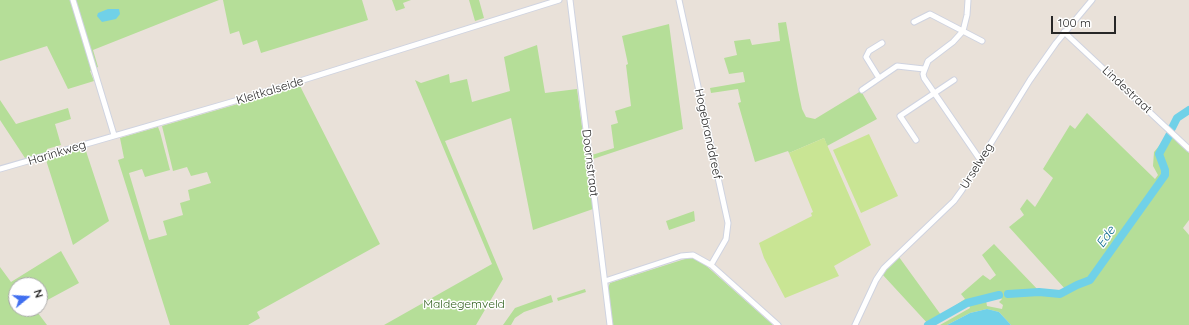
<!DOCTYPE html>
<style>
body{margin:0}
#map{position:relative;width:1189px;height:325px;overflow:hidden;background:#e9e1d9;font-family:Quicksand,sans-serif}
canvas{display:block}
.north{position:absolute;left:8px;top:277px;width:40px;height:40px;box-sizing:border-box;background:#fff;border:1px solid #a9a9a9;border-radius:50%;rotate:72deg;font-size:11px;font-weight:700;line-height:16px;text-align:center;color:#272727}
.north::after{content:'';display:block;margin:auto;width:14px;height:18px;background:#406ff0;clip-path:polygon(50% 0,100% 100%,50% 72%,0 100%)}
.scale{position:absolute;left:1051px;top:16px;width:65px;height:18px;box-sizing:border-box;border:2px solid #272727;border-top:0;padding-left:5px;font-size:12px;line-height:14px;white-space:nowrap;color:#272727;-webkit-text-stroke:3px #fff;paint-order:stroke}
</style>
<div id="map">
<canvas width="1189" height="325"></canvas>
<div class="north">N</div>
<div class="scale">100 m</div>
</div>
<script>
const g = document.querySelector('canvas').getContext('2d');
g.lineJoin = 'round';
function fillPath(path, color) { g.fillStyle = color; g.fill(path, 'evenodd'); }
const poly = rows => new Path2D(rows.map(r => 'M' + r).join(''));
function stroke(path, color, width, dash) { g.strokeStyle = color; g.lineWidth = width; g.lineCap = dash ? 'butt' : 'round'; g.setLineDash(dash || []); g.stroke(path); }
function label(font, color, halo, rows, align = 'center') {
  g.font = font + ' Quicksand,sans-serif'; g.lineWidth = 3; g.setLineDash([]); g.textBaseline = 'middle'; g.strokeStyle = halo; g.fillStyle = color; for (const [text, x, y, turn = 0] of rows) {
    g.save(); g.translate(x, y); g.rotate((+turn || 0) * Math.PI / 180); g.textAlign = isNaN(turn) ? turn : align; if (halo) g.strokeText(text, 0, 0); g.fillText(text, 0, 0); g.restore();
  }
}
const green = poly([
 [0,0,219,0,93,50,98,67,90,71,94,81,68,89,47,46,0,61],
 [223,0,362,0,368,20,261,53,257,40,243,45,239,31,230,34],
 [392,0,411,0,403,3,405,8,396,11],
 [469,0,479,0,484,18,475,21],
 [786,22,798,90,802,109,806,117,815,119,861,91,877,119,827,146,824,138,789,153,788,151,755,162,738,103,741,102,738,89,711,93,710,88,745,82,743,72,729,74,724,58,737,55,734,41,750,39,752,45,780,41,778,23],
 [669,24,683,129,593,159,592,155,614,148,611,125,618,123,615,111,631,106,626,65,628,64,622,36],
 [537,45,545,93,577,89,593,209,533,230,511,118,445,141,503,279,476,325,384,325,492,264,415,80,421,83,449,74,450,83,467,79,472,102,510,91,504,57],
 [300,86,380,244,257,312,260,318,248,325,170,325,118,160,124,158,120,138,158,127,160,132,170,170,145,177,142,169,129,173,149,240,167,235,163,221,183,215,180,203,190,200,188,190,211,183,207,172,191,176,187,167,173,171,162,126],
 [0,100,16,124,68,108,71,119,55,124,61,145,47,149,48,152,25,158,0,120],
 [1087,113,1155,179,1158,175,1153,166,1154,152,1169,134,1189,153,1189,220,1183,228,1189,235,1189,325,1011,325,999,312,987,309,970,313,947,325,940,325,970,308,969,305,934,325,929,325,882,274,899,257,941,315,965,299,961,294,983,275,990,280,996,275,982,255,994,244,1041,293,1060,293,1066,290,1009,227,1024,215,1020,209,1027,199,1035,207,1053,178,1043,169,1070,125,1075,129],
 [999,296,1002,299,999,302,1003,305,1002,309,987,306,986,300],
 [85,148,109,221,73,245,46,160],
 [694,211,695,221,669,230,666,221],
 [61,251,79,283,40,304,40,285,16,285,16,309,35,309,47,325,0,325,0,267,11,282],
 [691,257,703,263,773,325,613,325,608,288,610,283],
 [585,289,586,292,558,301,557,298],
 [551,295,553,302,524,312,515,318,511,325,503,325,515,308]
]);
const pitch = poly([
 [869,134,898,196,861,213,833,150],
 [824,138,871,245,834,266,839,276,785,298,764,258,759,243,812,216,811,213,813,212,789,153]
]);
const water = poly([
 [108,9,119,9,120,14,116,19,102,22,97,16,98,13],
 [987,309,999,312,1011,325,947,325,970,313]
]);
const river = poly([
 [1172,128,1177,118,1189,110],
 [1008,294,1039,292,1060,294,1077,285,1090,280,1165,175,1165,170,1159,154,1170,134],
 [928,325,967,303,999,295]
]);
const minor = poly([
 [73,0,114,135],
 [570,0,610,325],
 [679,0,728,223,726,239,711,265],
 [968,0,967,15,963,31,953,42,928,61,923,74,924,78,981,161],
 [914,22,930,14,982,41],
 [1064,32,1189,149],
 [879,78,866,57,869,51,882,43],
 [862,90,897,66,924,69],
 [916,140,900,116,954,80],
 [0,169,252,96,559,0],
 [605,281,681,256,693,255,711,265,778,325],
 [855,325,876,280,884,268,954,201,962,190,1030,80,1056,43,1092,0]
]);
const streetNames = [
 ["Lindestraat",1127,90,43],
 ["Kleitkalseide",270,91,-17],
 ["Hogebranddreef",708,134,78],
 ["Harinkweg",57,153,-17],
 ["Doornstraat",590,163,83],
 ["Urselweg",977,166,-58]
];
const parkNames = [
 ["Maldegemveld",464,304]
];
const waterNames = [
 ["Ede",1106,237,-55]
];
fillPath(green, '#b5de98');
fillPath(pitch, '#c9e594');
fillPath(water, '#70d1e8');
stroke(river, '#70d1e8', 8);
stroke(minor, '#cfd3e0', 7);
stroke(minor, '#fff', 5);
label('12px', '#272727', '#fff', streetNames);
label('12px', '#305f1c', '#fff', parkNames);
label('italic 13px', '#136f8f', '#fff', waterNames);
</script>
